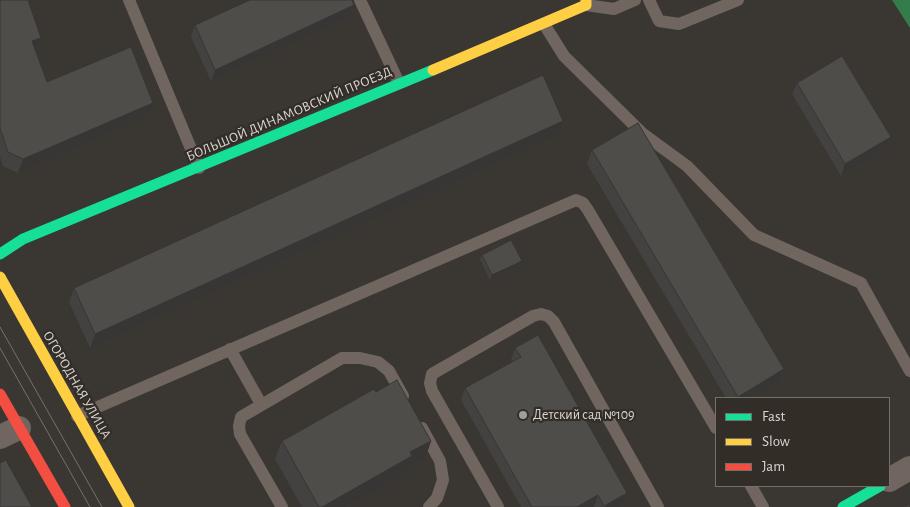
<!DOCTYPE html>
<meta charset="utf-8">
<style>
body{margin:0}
#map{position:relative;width:910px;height:507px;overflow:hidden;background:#3a3733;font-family:"Alegreya Sans",sans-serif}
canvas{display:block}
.legend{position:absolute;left:715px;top:397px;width:175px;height:90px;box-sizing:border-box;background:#322d27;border:1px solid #75706b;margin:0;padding:6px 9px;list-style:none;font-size:15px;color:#d9d5d1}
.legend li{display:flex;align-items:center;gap:10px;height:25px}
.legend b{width:25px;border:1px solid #75706b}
</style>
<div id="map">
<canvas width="910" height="507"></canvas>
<ul class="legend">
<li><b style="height:6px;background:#16e098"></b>Fast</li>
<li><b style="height:6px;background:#ffcf43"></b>Slow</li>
<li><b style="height:6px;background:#f24e42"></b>Jam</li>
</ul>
</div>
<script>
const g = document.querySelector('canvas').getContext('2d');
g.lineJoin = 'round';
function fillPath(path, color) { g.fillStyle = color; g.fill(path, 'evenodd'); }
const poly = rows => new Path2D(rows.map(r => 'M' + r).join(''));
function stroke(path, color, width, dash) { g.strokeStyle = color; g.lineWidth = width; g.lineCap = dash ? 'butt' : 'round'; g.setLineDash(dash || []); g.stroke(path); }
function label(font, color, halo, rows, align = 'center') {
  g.font = font + ' "Alegreya Sans",sans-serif'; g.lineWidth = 4.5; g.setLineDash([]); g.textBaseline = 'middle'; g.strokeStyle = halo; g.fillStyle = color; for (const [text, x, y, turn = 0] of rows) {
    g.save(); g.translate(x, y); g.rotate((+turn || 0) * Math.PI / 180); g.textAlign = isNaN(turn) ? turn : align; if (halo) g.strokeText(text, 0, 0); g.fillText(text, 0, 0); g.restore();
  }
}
const forest = poly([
 [892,0,910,0,910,28]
]);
const lane = poly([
 [129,0,199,168],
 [360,0,399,83],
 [649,0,659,21,679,24,738,0],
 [586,5,614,9,635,0],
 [544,24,564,56,642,133,687,166,754,235,861,283,910,371],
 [230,349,261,404],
 [77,416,576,200,583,203,588,210,716,428],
 [422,428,440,461,443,480,437,498,429,507],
 [751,486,763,507],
 [282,507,240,434,239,426,241,417,342,358,360,358,378,362,389,371,403,396],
 [498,507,432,391,430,383,432,374,533,316,541,314,548,316,554,322,658,507]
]);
const street = poly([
 [0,437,19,428],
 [889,480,910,468]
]);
const fast = poly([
 [0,254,23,239,433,70],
 [843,507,880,486]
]);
const slow = poly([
 [433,70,586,5,586,0],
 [0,277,129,507]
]);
const jam = poly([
 [0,394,65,507]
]);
const tram = poly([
 [0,327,102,507],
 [0,348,90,507]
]);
const wall = poly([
 [0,0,36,52,47,82,148,116,18,173,3,166,0,156],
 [354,5,350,17,211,81,191,37,195,25],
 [797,83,891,137,886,148,841,176,792,94],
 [558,135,90,348,69,302,74,288],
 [592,150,784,369,779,383,754,398,726,398,587,164],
 [482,255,520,265,490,280,480,259],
 [515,348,627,493,623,505,619,507,521,507,461,400,465,388,512,362,511,360],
 [376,392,431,441,425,459,407,468,405,474,347,507,302,507,275,459,282,441]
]);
const shadedWall = poly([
 [354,5,350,17,211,81,215,70],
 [41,38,36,51,32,41],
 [153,103,148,116,18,173,23,159],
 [563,121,558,135,90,348,95,334],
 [891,137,886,148,841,176,845,164],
 [522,261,520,265,490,280,492,275],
 [784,369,779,383,754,398,738,398,738,397],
 [431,441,425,459,407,468,405,474,347,507,322,507,410,452],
 [627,493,623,505,619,507,604,507],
 [598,495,594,507,577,507]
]);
const building = poly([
 [0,0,28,0,41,38,32,41,47,82,131,47,153,103,23,159,8,152,0,128,0,0],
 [250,0,352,0,354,5,215,70,195,25,250,0],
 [842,56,891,137,845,164,797,83,842,56],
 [543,75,563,121,95,334,74,288,543,75],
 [638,123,784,369,738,397,592,150,638,123],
 [511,240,522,261,492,275,482,255,511,240],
 [538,335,627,493,604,506,598,495,577,507,532,507,465,388,521,357,515,348,538,335],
 [397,380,431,441,410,452,412,456,322,507,319,507,282,441,374,389,376,392,397,380],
 [6,460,32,507,0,507,0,463,6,460],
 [910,504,910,507,904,507,910,504]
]);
const markers = [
 [523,415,5,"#a19e9a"]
];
const streetNames = [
 ["БОЛЬШОЙ ДИНАМОВСКИЙ ПРОЕЗД",289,114,-23],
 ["ОГОРОДНАЯ УЛИЦА",77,385,60]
];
const poiNames = [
 ["Детский сад №109",533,415]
];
fillPath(forest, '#357c4b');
stroke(lane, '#70655f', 12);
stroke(street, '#70655f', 24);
stroke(fast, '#16e098', 11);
stroke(slow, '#ffcf43', 11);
stroke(jam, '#f24e42', 11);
stroke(tram, '#77706b', 1);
fillPath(wall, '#444240');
fillPath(shadedWall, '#373634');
fillPath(building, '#4f4d4a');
stroke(building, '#373634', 1);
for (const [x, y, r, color] of markers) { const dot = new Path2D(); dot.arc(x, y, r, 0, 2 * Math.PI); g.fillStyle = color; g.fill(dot); stroke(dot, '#322d27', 2); }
label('14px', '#d9d5d1', '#322d27', streetNames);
label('14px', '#d9d5d1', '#322d27', poiNames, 'left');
</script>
